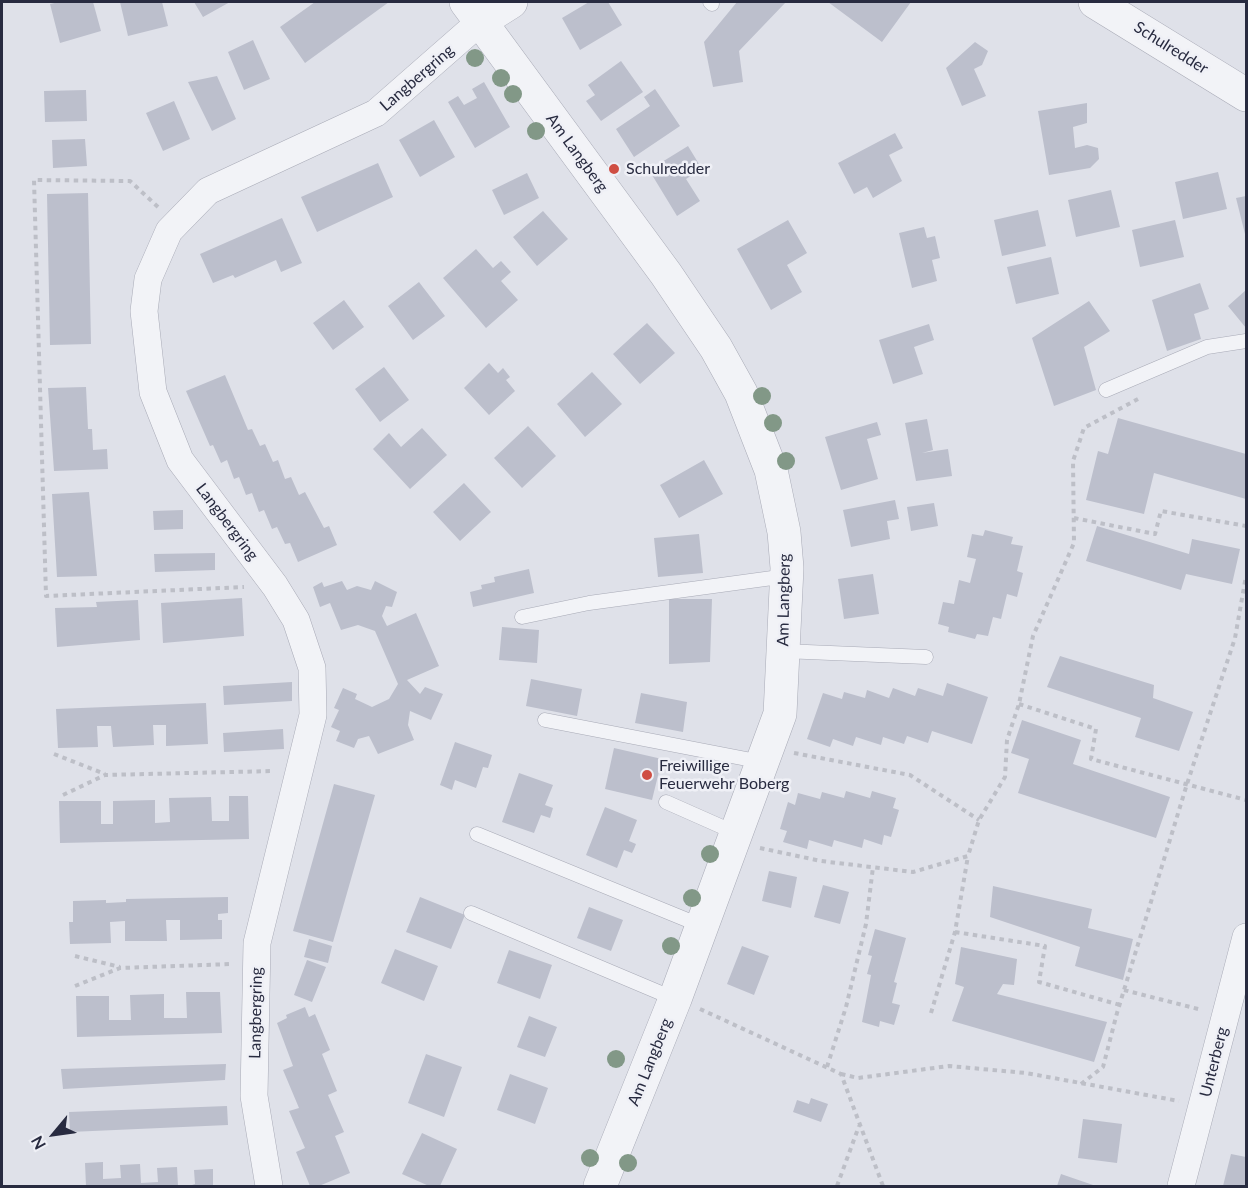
<!DOCTYPE html>
<style>
body{margin:0}
#map{position:relative;width:1248px;height:1188px;overflow:hidden;background:#dfe1e9;font-family:Lato,sans-serif}
canvas{display:block}
.frame{position:absolute;inset:0;border:3px solid #282b40;pointer-events:none}
.north{position:absolute;left:24px;top:1104px;width:60px;height:60px;-webkit-text-stroke:4px #eff0f6;paint-order:stroke;rotate:241deg;font-size:16px;font-weight:700;line-height:24px;text-align:center;color:#282b40}
.north::after{content:'';display:block;margin:auto;width:21px;height:27px;background:#282b40;clip-path:polygon(50% 0,100% 100%,50% 72%,0 100%)}
</style>
<div id="map">
<canvas width="1248" height="1188"></canvas>
<div class="frame"></div>
<div class="north">N</div>
</div>
<script>
const g = document.querySelector('canvas').getContext('2d');
g.lineJoin = 'round';
function fillPath(path, color) { g.fillStyle = color; g.fill(path, 'evenodd'); }
const poly = rows => new Path2D(rows.map(r => 'M' + r).join(''));
function stroke(path, color, width, dash) { g.strokeStyle = color; g.lineWidth = width; g.lineCap = dash ? 'butt' : 'round'; g.setLineDash(dash || []); g.stroke(path); }
function label(font, color, halo, rows, align = 'center') {
  g.font = font + ' Lato,sans-serif'; g.lineWidth = 5; g.setLineDash([]); g.textBaseline = 'middle'; g.strokeStyle = halo; g.fillStyle = color; for (const [text, x, y, turn = 0] of rows) {
    g.save(); g.translate(x, y); g.rotate((+turn || 0) * Math.PI / 180); g.textAlign = isNaN(turn) ? turn : align; if (halo) g.strokeText(text, 0, 0); g.fillText(text, 0, 0); g.restore();
  }
}
const building = poly([
 [59,2,93,2,101,31,60,43,50,4],
 [120,2,162,2,168,26,128,36],
 [194,2,230,2,203,17],
 [315,2,389,2,305,63,280,27],
 [589,2,608,2,622,25,580,50,562,18],
 [737,2,786,2,739,51,743,82,713,87,704,42],
 [828,2,911,2,882,42],
 [253,40,270,79,244,90,228,52],
 [975,42,988,51,982,65,974,69,986,96,962,106,946,68],
 [621,61,643,92,601,121,586,101,595,95,588,85],
 [217,76,236,119,212,131,188,82],
 [484,82,510,127,475,148,448,102,458,96,464,105,477,98,472,89],
 [655,89,680,126,634,157,616,129,650,106,644,97],
 [86,90,87,121,45,122,44,91],
 [174,101,190,139,163,151,146,113],
 [1087,103,1087,123,1073,127,1075,148,1087,145,1098,148,1099,159,1090,168,1049,175,1038,111],
 [434,120,455,157,420,177,399,140],
 [895,133,903,148,889,155,902,181,873,198,867,187,854,194,838,163],
 [85,139,87,166,53,168,52,140],
 [688,146,702,169,686,179,700,201,677,216,649,170],
 [378,163,393,197,317,232,301,197],
 [1218,172,1227,209,1183,219,1175,182],
 [527,173,539,198,504,215,492,190],
 [1111,190,1120,227,1076,237,1068,200],
 [88,193,91,344,50,345,47,194],
 [1246,196,1246,238,1236,198],
 [1038,210,1046,246,1002,256,994,220],
 [543,211,568,239,537,266,513,237],
 [282,218,302,263,281,272,276,260,235,278,233,275,213,283,200,254],
 [788,220,807,253,787,265,802,292,771,310,737,249],
 [1175,220,1184,257,1140,267,1132,230],
 [924,227,927,238,935,236,940,258,932,260,937,281,912,288,899,233],
 [476,249,493,268,501,261,511,272,501,281,518,300,486,328,443,278],
 [1051,257,1059,294,1016,304,1007,267],
 [419,282,445,316,413,340,388,306],
 [1200,283,1209,309,1194,314,1201,339,1167,351,1152,300],
 [1246,290,1246,328,1228,306],
 [344,300,364,327,333,350,313,323],
 [1089,301,1110,331,1084,347,1096,390,1054,406,1032,338],
 [647,323,675,353,640,384,613,354],
 [929,324,934,340,914,347,923,374,893,384,879,340],
 [489,363,498,373,503,368,510,377,506,380,515,391,489,415,464,388],
 [384,367,409,400,380,422,355,389],
 [592,372,622,404,585,437,557,404],
 [225,375,248,430,252,429,260,446,265,444,273,462,278,460,285,479,291,477,299,495,305,492,324,528,329,526,337,545,298,562,290,543,285,544,277,527,272,529,264,510,259,512,252,493,246,495,239,477,234,479,227,460,221,463,213,445,210,446,186,391],
 [86,387,88,429,92,429,93,450,107,449,108,469,54,471,48,388],
 [1118,418,1246,454,1246,499,1154,473,1144,514,1086,500,1098,451,1108,454],
 [927,419,933,450,922,453,948,449,952,476,916,481,905,423],
 [877,422,881,435,867,439,878,479,841,490,825,437],
 [528,426,556,456,522,488,494,458],
 [422,428,447,455,410,489,373,449,389,433,401,447],
 [704,460,723,494,679,518,660,485],
 [464,483,491,512,460,541,433,512],
 [89,492,97,576,57,577,52,494],
 [895,500,899,519,887,521,890,539,851,547,843,510],
 [934,503,938,526,911,531,907,507],
 [183,510,183,529,154,530,153,511],
 [1097,526,1189,554,1192,539,1240,549,1232,584,1186,574,1181,590,1086,561],
 [985,530,1013,537,1011,544,1023,546,1017,571,1023,573,1017,597,1007,594,1001,619,993,617,988,636,977,634,975,639,948,632,949,627,938,624,943,602,954,604,959,580,970,583,976,559,967,557,972,534,983,536],
 [699,534,703,573,658,577,654,538],
 [215,553,215,570,155,572,154,554],
 [529,569,534,593,473,607,470,592,482,589,481,585,495,582,494,577],
 [873,574,879,614,844,619,838,579],
 [342,581,347,590,357,586,371,590,375,581,397,592,392,607,386,606,382,616,387,626,416,613,439,666,407,680,420,694,425,687,443,694,431,720,410,711,408,725,414,740,378,754,369,736,358,739,354,748,336,741,340,731,331,727,339,710,334,708,343,688,357,694,355,699,372,707,389,699,398,684,375,631,358,625,341,630,330,603,320,607,313,587,322,582,324,587],
 [242,598,244,636,163,643,161,603],
 [669,599,712,599,710,662,669,664],
 [138,600,140,640,57,647,55,608,97,607,96,602],
 [502,627,539,630,537,663,499,660],
 [1060,656,1154,685,1153,698,1193,712,1179,751,1135,737,1141,718,1047,687],
 [531,679,582,689,577,716,526,706],
 [292,682,292,701,224,705,223,686],
 [947,683,988,697,972,744,932,731,928,743,907,736,904,744,883,737,881,745,856,737,853,746,833,739,830,747,807,739,823,693,842,699,844,692,865,698,867,690,889,698,893,688,915,696,918,688,943,696],
 [641,693,687,702,683,732,635,723],
 [206,703,208,744,166,746,166,725,153,725,154,745,113,747,111,726,97,726,98,747,58,748,56,709],
 [1022,720,1081,740,1073,764,1170,797,1156,838,1018,793,1029,759,1011,753],
 [283,729,284,749,224,752,223,733],
 [455,742,492,755,488,768,483,767,476,788,455,780,452,790,440,785],
 [614,748,662,759,652,800,605,789],
 [519,773,553,785,545,805,553,808,550,818,541,815,534,833,502,822],
 [334,784,375,795,333,942,293,931],
 [846,791,870,798,872,791,896,798,893,808,899,810,891,837,884,835,882,845,864,839,862,848,834,840,832,847,809,840,807,849,783,842,787,831,780,829,788,802,795,805,798,793,820,799,822,792,844,798],
 [229,796,248,796,249,839,60,843,59,801,101,801,101,824,113,824,113,801,155,800,155,823,170,822,169,798,211,797,212,821,229,821],
 [605,807,637,820,629,841,636,844,634,849,632,853,624,850,617,868,586,855],
 [769,871,797,877,791,908,762,901],
 [823,885,849,892,840,924,814,917],
 [993,886,1092,909,1088,928,1133,939,1123,980,1075,966,1080,947,990,917],
 [228,897,228,913,218,914,218,920,222,920,222,939,180,940,180,920,166,920,167,941,125,941,125,921,110,922,111,943,70,944,69,922,73,922,73,901,106,900,106,903,126,902,126,899],
 [420,897,465,915,451,949,406,932],
 [589,907,623,920,611,951,577,938],
 [875,929,906,938,894,982,897,983,892,1003,900,1005,894,1025,880,1021,879,1027,862,1022,871,975,867,974,872,956,868,955],
 [309,939,332,946,328,963,304,957],
 [742,946,769,956,754,995,727,984],
 [961,947,1017,959,1014,985,1003,984,997,994,1107,1022,1094,1062,952,1021,964,987,955,984],
 [395,949,438,966,424,1001,381,983],
 [509,950,552,965,540,999,497,983],
 [307,960,326,967,312,1002,294,995],
 [186,992,220,992,222,1033,77,1037,76,996,109,996,109,1020,131,1020,130,995,164,994,164,1018,187,1018],
 [305,1007,309,1017,315,1014,330,1050,322,1054,337,1091,328,1095,344,1132,335,1136,350,1173,319,1186,310,1186,296,1152,305,1148,289,1111,299,1108,283,1070,293,1066,277,1023,287,1018,286,1015],
 [529,1016,557,1027,545,1057,517,1047],
 [426,1054,462,1067,444,1117,408,1103],
 [226,1064,225,1080,63,1089,61,1069],
 [510,1074,548,1088,535,1124,497,1110],
 [811,1098,828,1104,821,1122,793,1112,797,1100,809,1104],
 [227,1106,228,1125,70,1132,69,1112],
 [1083,1119,1122,1124,1117,1163,1078,1158],
 [422,1133,457,1149,440,1186,429,1186,402,1174],
 [1231,1154,1246,1157,1246,1186,1223,1186],
 [103,1162,103,1179,121,1178,120,1165,140,1164,141,1183,158,1182,157,1168,177,1167,178,1186,86,1186,85,1163],
 [213,1169,213,1186,189,1186,195,1184,194,1170],
 [1061,1174,1096,1186,1057,1186]
]);
const path = poly([
 [158,207,130,181,34,180,46,596,244,587],
 [1074,518,1155,534,1161,511,1246,526],
 [1019,704,1096,729,1091,759,1246,800],
 [794,753,910,775,979,820],
 [54,754,105,774],
 [63,795,105,775,274,771],
 [760,848,821,861,913,872,968,856,979,820,1005,777,1007,740,1019,704,1033,636,1074,543,1073,461,1084,428,1138,399],
 [955,932,1045,946,1039,982,1120,1005],
 [75,956,120,967],
 [75,986,120,968,232,964],
 [1124,990,1202,1010],
 [700,1009,841,1074,883,1186],
 [931,1013,955,932,968,856],
 [827,1067,846,1007,866,924,873,867],
 [841,1074,858,1078,949,1066,1026,1073,1179,1101],
 [1081,1084,1103,1067,1117,1013,1187,784,1235,638,1246,576],
 [837,1186,859,1126]
]);
const service = poly([
 [710,2,712,4],
 [1106,390,1207,347,1246,341],
 [522,617,589,603,787,576],
 [783,651,926,657],
 [545,720,762,762],
 [666,802,736,833],
 [477,834,702,926],
 [471,913,675,999]
]);
const minor = poly([
 [269,1186,254,1096,257,943,313,715,312,668,296,620,275,586,180,460,153,392,144,311,148,279,169,231,208,191,376,113,481,21],
 [1181,1186,1246,937]
]);
const tertiary = poly([
 [466,2,666,274,716,348,741,393,771,470,784,532,787,568,780,714,675,999,600,1186],
 [1095,2,1246,95],
 [481,21,511,2]
]);
const trees = [
 [475,58],
 [501,78],
 [513,94],
 [536,131],
 [762,396],
 [773,423],
 [786,461],
 [710,854],
 [692,898],
 [671,946],
 [616,1059],
 [590,1158],
 [628,1163]
];
const markers = [
 [614,169,6,"#cf4e43"],
 [647,775,6,"#cf4e43"]
];
const streetNames = [
 ["Schulredder",1171,48,32],
 ["Langbergring",417,78,-41],
 ["Am Langberg",577,153,54],
 ["Langbergring",227,522,53],
 ["Am Langberg",784,600,-89],
 ["Langbergring",256,1013,-89],
 ["Am Langberg",650,1062,-68],
 ["Unterberg",1214,1062,-76]
];
const poiNames = [
 ["Schulredder",626,169],
 ["Freiwillige",659,766],
 ["Feuerwehr Boberg",659,784]
];
fillPath(building, '#bcbfcc');
stroke(service, '#a8aab6', 15);
stroke(minor, '#a8aab6', 28);
stroke(tertiary, '#a8aab6', 34);
stroke(path, '#bdbfc7', 4, [4.5, 4.5]);
stroke(service, '#f2f3f7', 14);
stroke(minor, '#f2f3f7', 27);
stroke(tertiary, '#f2f3f7', 33);
g.fillStyle = '#829887';
for (const [x, y] of trees) { g.beginPath(); g.arc(x, y, 9, 0, 2 * Math.PI); g.fill(); }
for (const [x, y, r, color] of markers) { const dot = new Path2D(); dot.arc(x, y, r, 0, 2 * Math.PI); g.fillStyle = color; g.fill(dot); stroke(dot, '#eff0f6', 2); }
label('16px', '#282b40', '#eff0f6', streetNames);
label('16px', '#282b40', '#eff0f6', poiNames, 'left');
</script>
